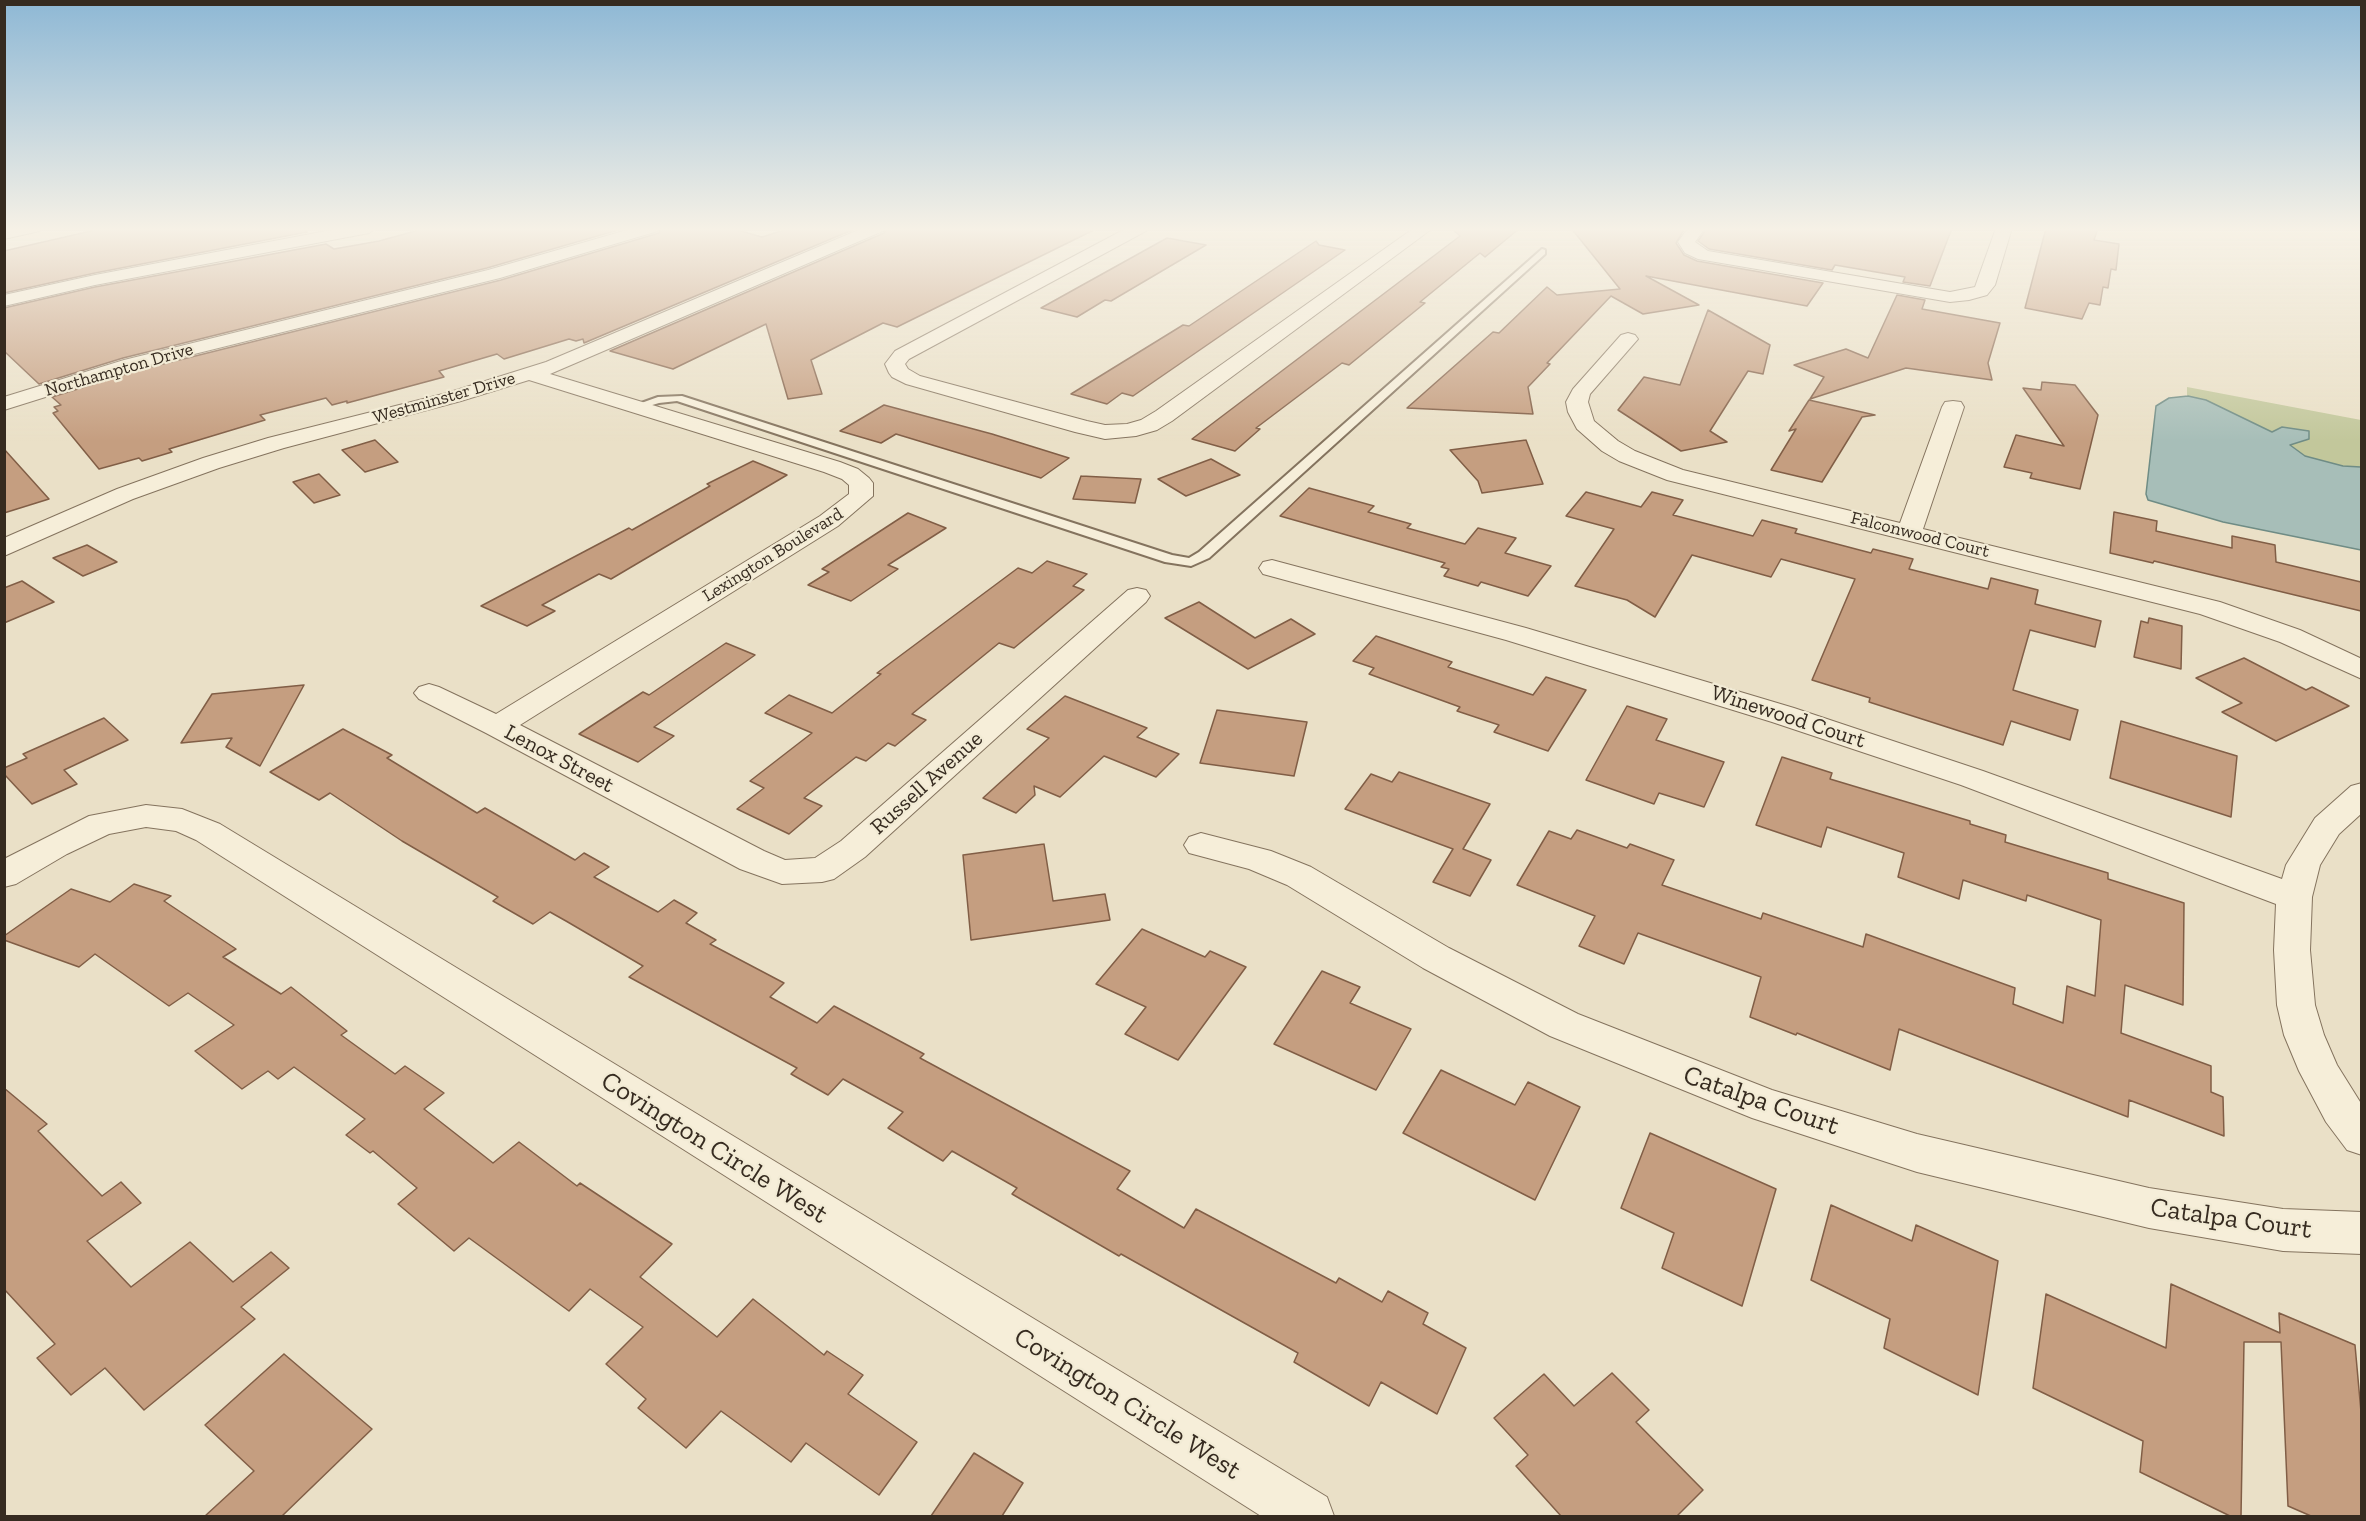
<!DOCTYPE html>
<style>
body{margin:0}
#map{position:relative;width:2366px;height:1521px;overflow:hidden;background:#eae0c7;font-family:"Zilla Slab",serif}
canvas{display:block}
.frame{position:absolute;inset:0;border:6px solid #362b20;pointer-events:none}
</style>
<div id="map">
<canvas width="2366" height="1521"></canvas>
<div class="frame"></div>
</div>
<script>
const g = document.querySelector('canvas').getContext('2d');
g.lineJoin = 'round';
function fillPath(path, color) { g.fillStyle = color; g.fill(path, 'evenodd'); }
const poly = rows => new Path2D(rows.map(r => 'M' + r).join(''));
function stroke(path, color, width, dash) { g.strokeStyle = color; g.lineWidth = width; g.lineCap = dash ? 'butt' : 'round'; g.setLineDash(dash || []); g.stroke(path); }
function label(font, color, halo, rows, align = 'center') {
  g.font = font + ' "Zilla Slab",serif'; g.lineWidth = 4.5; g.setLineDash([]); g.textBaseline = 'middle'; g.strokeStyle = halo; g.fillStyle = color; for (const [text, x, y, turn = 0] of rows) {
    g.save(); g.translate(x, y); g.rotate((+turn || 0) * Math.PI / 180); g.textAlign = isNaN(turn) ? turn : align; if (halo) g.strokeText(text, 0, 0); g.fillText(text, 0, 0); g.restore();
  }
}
const green = poly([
 [2187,387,2361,420,2361,467,2343,466,2305,456,2272,432,2206,400,2187,396]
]);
const water = poly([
 [2188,396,2206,400,2272,432,2282,427,2309,431,2309,439,2290,445,2305,456,2343,466,2361,467,2361,550,2223,522,2148,500,2146,494,2156,406,2169,398,2188,396]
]);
const building = poly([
 [104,228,299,228,307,232,95,273,4,293,4,251,104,228],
 [426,228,625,228,487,268,123,358,39,384,4,351,4,308,95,287,326,244,334,249,379,241,426,228],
 [662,228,730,228,762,237,791,228,857,228,584,343,583,339,576,341,569,339,504,359,497,354,439,371,444,377,347,403,347,401,332,405,326,398,260,415,265,420,169,449,172,452,142,461,139,458,99,469,53,413,58,411,54,407,61,405,52,397,139,370,501,280,659,233,662,228],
 [887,228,1098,228,897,327,883,323,811,360,822,394,788,399,766,324,673,369,610,351,884,233,887,228],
 [1451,228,1520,228,1485,257,1480,253,1420,302,1425,303,1349,365,1342,363,1256,428,1260,429,1235,451,1192,439,1460,236,1451,228],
 [1571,228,1685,228,1676,243,1684,255,1697,261,1823,283,1807,306,1646,276,1699,305,1643,314,1611,296,1547,363,1550,364,1528,387,1533,414,1407,408,1493,332,1499,333,1547,287,1557,295,1620,289,1571,228],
 [1707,228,1952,228,1930,286,1903,282,1905,277,1835,265,1832,270,1709,249,1698,241,1707,228],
 [2046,228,2098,228,2094,240,2119,244,2116,270,2111,269,2108,288,2103,287,2100,305,2089,303,2082,319,2025,308,2046,228],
 [1167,238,1206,245,1111,301,1105,300,1077,317,1041,308,1167,238],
 [1316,241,1319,245,1345,250,1133,396,1122,393,1107,404,1071,394,1183,325,1189,326,1316,241],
 [1897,295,1925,300,1922,309,2000,323,1988,363,1992,380,1906,368,1810,399,1824,377,1794,365,1846,349,1868,358,1897,295],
 [1708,310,1770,345,1763,374,1748,371,1710,431,1727,442,1681,451,1618,410,1644,377,1680,385,1708,310],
 [2042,382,2075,385,2098,415,2080,489,2030,478,2032,473,2004,467,2016,435,2064,446,2023,388,2041,390,2042,382],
 [1809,400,1875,415,1862,417,1822,482,1771,470,1796,429,1789,431,1809,400],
 [884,405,992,434,1069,458,1041,478,896,434,881,443,840,431,884,405],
 [375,440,398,462,365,472,342,450,375,440],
 [1526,440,1543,484,1482,493,1478,481,1450,450,1526,440],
 [4,449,49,499,4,513,4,449],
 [1211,459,1240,475,1186,496,1158,479,1211,459],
 [753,461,787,475,611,579,599,574,542,605,555,611,527,626,481,606,629,528,632,530,710,486,707,484,753,461],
 [319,474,340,495,314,503,293,482,319,474],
 [1081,476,1141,479,1135,503,1073,499,1081,476],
 [1309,488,1374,506,1368,512,1411,524,1407,528,1465,544,1478,528,1516,538,1505,553,1551,566,1528,596,1481,582,1478,586,1444,576,1449,569,1441,567,1445,563,1280,516,1309,488],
 [1586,492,1641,507,1652,492,1683,500,1673,515,1753,536,1762,520,1797,529,1795,533,1871,553,1873,549,1913,559,1909,569,1988,589,1991,578,2038,590,2035,604,2101,621,2095,647,2030,630,2013,690,2078,710,2070,740,2011,721,2003,745,1869,702,1870,698,1812,680,1855,579,1781,559,1771,577,1692,555,1655,617,1627,600,1575,586,1614,529,1566,516,1586,492],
 [2114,512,2157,521,2156,531,2232,548,2232,536,2275,545,2276,562,2361,582,2361,611,2154,561,2153,563,2110,553,2114,512],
 [908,513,946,528,888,565,898,569,851,601,808,585,829,572,822,569,908,513],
 [87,545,117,562,83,576,53,558,87,545],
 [1047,561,1087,574,1073,586,1084,590,1014,648,999,643,912,714,926,720,895,746,888,743,866,761,856,757,804,798,822,806,789,834,737,809,764,788,750,781,812,733,765,713,789,695,832,713,881,674,877,673,1018,568,1032,573,1047,561],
 [22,581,54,602,4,623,4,588,22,581],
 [1199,602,1255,638,1291,619,1315,634,1248,669,1165,618,1199,602],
 [2149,618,2182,626,2181,669,2134,657,2141,621,2148,623,2149,618],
 [1376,636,1452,662,1448,667,1533,695,1546,677,1586,690,1548,751,1494,732,1499,725,1457,711,1460,707,1369,674,1374,668,1353,661,1376,636],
 [726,643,755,655,654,727,674,736,638,762,579,734,643,692,649,695,726,643],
 [2244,658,2306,690,2312,687,2349,706,2276,741,2222,712,2242,703,2196,678,2244,658],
 [304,685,260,766,226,747,232,738,181,743,212,694,304,685],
 [1065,696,1147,728,1137,737,1179,754,1156,777,1104,756,1060,797,1034,786,1035,795,1016,813,983,798,1049,738,1027,729,1065,696],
 [1627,706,1667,719,1656,740,1724,762,1704,807,1659,793,1654,804,1586,780,1627,706],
 [1217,710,1307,722,1294,776,1200,763,1217,710],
 [104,718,128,740,64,770,77,784,32,804,4,774,4,768,27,758,23,754,104,718],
 [2121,721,2237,756,2231,817,2110,778,2121,721],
 [343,729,392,755,387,758,477,813,485,808,575,860,584,853,609,867,594,877,658,912,674,900,697,913,686,923,716,940,710,944,784,983,770,997,817,1023,834,1006,924,1054,920,1058,1130,1171,1117,1189,1184,1228,1196,1209,1336,1283,1339,1278,1382,1302,1388,1291,1428,1313,1423,1324,1466,1348,1437,1414,1381,1382,1369,1406,1294,1362,1298,1353,1121,1254,1119,1256,1012,1194,1017,1188,952,1151,943,1161,888,1128,903,1112,843,1079,828,1095,791,1074,797,1068,629,977,643,966,566,921,550,912,533,924,493,901,498,897,402,841,330,793,319,800,270,772,343,729],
 [1782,757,1832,773,1830,779,1970,821,1970,824,2006,835,2005,842,2108,873,2108,879,2184,903,2183,1005,2125,985,2121,1033,2211,1066,2211,1092,2223,1097,2224,1136,2129,1100,2128,1117,1899,1029,1890,1070,1797,1033,1796,1035,1750,1017,1761,977,1638,933,1624,964,1579,946,1595,916,1517,885,1549,831,1571,839,1577,830,1627,848,1630,844,1674,860,1662,885,1761,919,1763,913,1863,947,1866,934,2015,988,2013,1004,2063,1023,2067,986,2095,996,2101,920,2027,895,2026,901,1963,880,1959,899,1898,877,1904,853,1827,827,1821,847,1756,825,1782,757],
 [1399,772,1490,804,1463,849,1491,860,1470,896,1433,882,1453,849,1345,809,1371,774,1392,782,1399,772],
 [1044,844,1053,901,1105,894,1110,920,971,940,963,855,1044,844],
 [134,884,171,896,164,901,236,949,223,957,281,994,291,987,347,1031,341,1035,395,1074,405,1066,444,1093,424,1109,493,1163,519,1142,577,1186,580,1183,672,1244,640,1277,717,1337,753,1299,824,1355,827,1351,863,1375,848,1394,917,1442,879,1495,806,1443,791,1462,721,1411,686,1448,638,1408,646,1399,606,1364,643,1327,590,1289,569,1311,469,1238,454,1251,398,1204,417,1188,373,1151,370,1153,346,1135,365,1119,294,1067,278,1079,268,1071,242,1089,195,1051,234,1025,188,993,169,1006,95,954,79,967,4,940,4,936,71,889,110,902,134,884],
 [1142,929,1205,957,1210,951,1246,967,1178,1060,1125,1034,1146,1007,1096,984,1142,929],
 [1322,971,1360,987,1350,1003,1411,1029,1376,1090,1274,1044,1322,971],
 [1441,1070,1515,1105,1528,1082,1580,1107,1535,1200,1403,1133,1441,1070],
 [4,1088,47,1124,38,1131,102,1196,121,1182,141,1203,87,1241,131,1287,190,1242,233,1282,271,1252,289,1268,241,1307,255,1319,144,1410,105,1368,71,1395,37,1358,55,1344,4,1289,4,1088],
 [1650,1133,1776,1189,1742,1306,1662,1268,1674,1233,1621,1208,1650,1133],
 [1831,1205,1912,1241,1916,1225,1998,1261,1978,1395,1884,1348,1890,1319,1811,1280,1831,1205],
 [2171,1284,2280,1333,2279,1313,2355,1345,2361,1412,2361,1516,2311,1516,2288,1506,2281,1342,2244,1342,2241,1516,2230,1516,2140,1472,2143,1441,2033,1388,2046,1294,2166,1348,2171,1284],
 [284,1354,372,1429,282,1516,205,1516,254,1471,205,1425,284,1354],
 [1612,1373,1649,1410,1636,1422,1703,1490,1677,1516,1561,1516,1516,1466,1528,1455,1494,1418,1544,1374,1574,1406,1612,1373],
 [974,1453,1023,1483,1002,1516,931,1516,974,1453]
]);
const lane = poly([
 [1542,249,1545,250,1545,254,1209,558,1191,566,1165,562,677,401,659,403,639,409,633,406,658,397,682,396,1172,555,1189,558,1199,552,1542,249]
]);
const street = poly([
 [42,228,40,231,4,239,4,229,42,228],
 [342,228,377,228,369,233,95,285,4,306,4,295,95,275,342,228],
 [634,228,660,228,658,231,500,278,138,368,4,410,4,397,124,360,488,270,634,228],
 [863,228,885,228,883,231,550,374,840,462,858,469,869,478,873,483,873,496,838,526,520,725,764,851,785,860,815,858,841,841,1128,590,1137,588,1146,590,1150,596,1146,602,865,857,834,879,822,882,782,884,740,869,486,733,419,699,414,693,419,687,429,684,439,687,496,714,820,516,849,494,849,485,842,479,824,472,529,380,461,401,284,448,219,468,133,499,4,556,4,538,117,489,203,458,268,438,447,393,546,362,863,228],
 [1127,228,1148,228,1146,231,909,359,905,364,908,369,920,376,1087,421,1105,425,1127,424,1141,420,1156,411,1414,228,1433,228,1172,421,1157,430,1136,436,1105,439,1075,432,906,384,892,377,889,373,885,364,895,351,1127,228],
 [1688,228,1705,228,1695,242,1708,251,1950,292,1975,287,1996,228,2012,228,1995,285,1987,295,1969,300,1950,302,1698,259,1685,253,1678,242,1688,228],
 [1628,333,1635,335,1638,339,1590,394,1588,402,1594,421,1618,441,1635,451,1683,470,1900,523,1942,407,1945,402,1953,401,1961,402,1964,407,1923,529,2220,602,2300,630,2362,659,2362,679,2280,642,2200,614,1667,480,1619,461,1602,451,1577,429,1568,412,1566,402,1573,389,1621,335,1628,333],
 [1272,560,1526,628,1794,708,1983,771,2282,879,2286,865,2315,818,2351,786,2362,783,2362,813,2339,834,2320,865,2312,897,2310,950,2315,1005,2324,1035,2337,1065,2362,1105,2362,1155,2347,1150,2326,1122,2299,1071,2284,1035,2277,1005,2274,950,2276,904,1961,785,1772,722,1506,640,1263,574,1259,568,1263,562,1272,560],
 [146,805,182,809,220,824,1327,1497,1334,1516,1261,1516,196,840,176,831,146,827,109,834,67,854,16,884,4,887,4,859,89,816,146,805],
 [1201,833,1271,851,1311,867,1449,948,1578,1014,1772,1090,1917,1134,2149,1188,2283,1209,2362,1212,2362,1254,2283,1251,2149,1228,1917,1172,1752,1118,1550,1036,1423,968,1287,885,1249,869,1189,853,1184,845,1189,837,1201,833]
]);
const farStreetnames = [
 ["Northampton Drive",119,370,-16],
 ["Westminster Drive",444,398,-16],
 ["Falconwood Court",1920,535,14],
 ["Lexington Boulevard",773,555,-32]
];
const streetNames = [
 ["Winewood Court",1788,717,18],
 ["Lenox Street",559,759,28],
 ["Russell Avenue",927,783,-42]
];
const nearStreetnames = [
 ["Catalpa Court",1761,1101,19],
 ["Covington Circle West",714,1148,32],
 ["Catalpa Court",2231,1219,8],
 ["Covington Circle West",1127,1404,32]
];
fillPath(green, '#c2c79b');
fillPath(water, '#a7beb8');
stroke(water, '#6f8c85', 1.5);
fillPath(building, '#c59e80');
stroke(building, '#815e46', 1.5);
stroke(lane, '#84735e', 4);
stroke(street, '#84735e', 2);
fillPath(lane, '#f6eed9');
fillPath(street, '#f6eed9');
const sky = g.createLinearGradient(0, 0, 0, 441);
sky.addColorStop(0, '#8eb8d5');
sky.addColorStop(0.52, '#f6f1e6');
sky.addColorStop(1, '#f6f1e600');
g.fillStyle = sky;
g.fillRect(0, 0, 2366, 441);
label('18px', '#362b20', '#f2ebd5', farStreetnames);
label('22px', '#362b20', '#f2ebd5', streetNames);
label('27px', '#362b20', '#f2ebd5', nearStreetnames);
</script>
